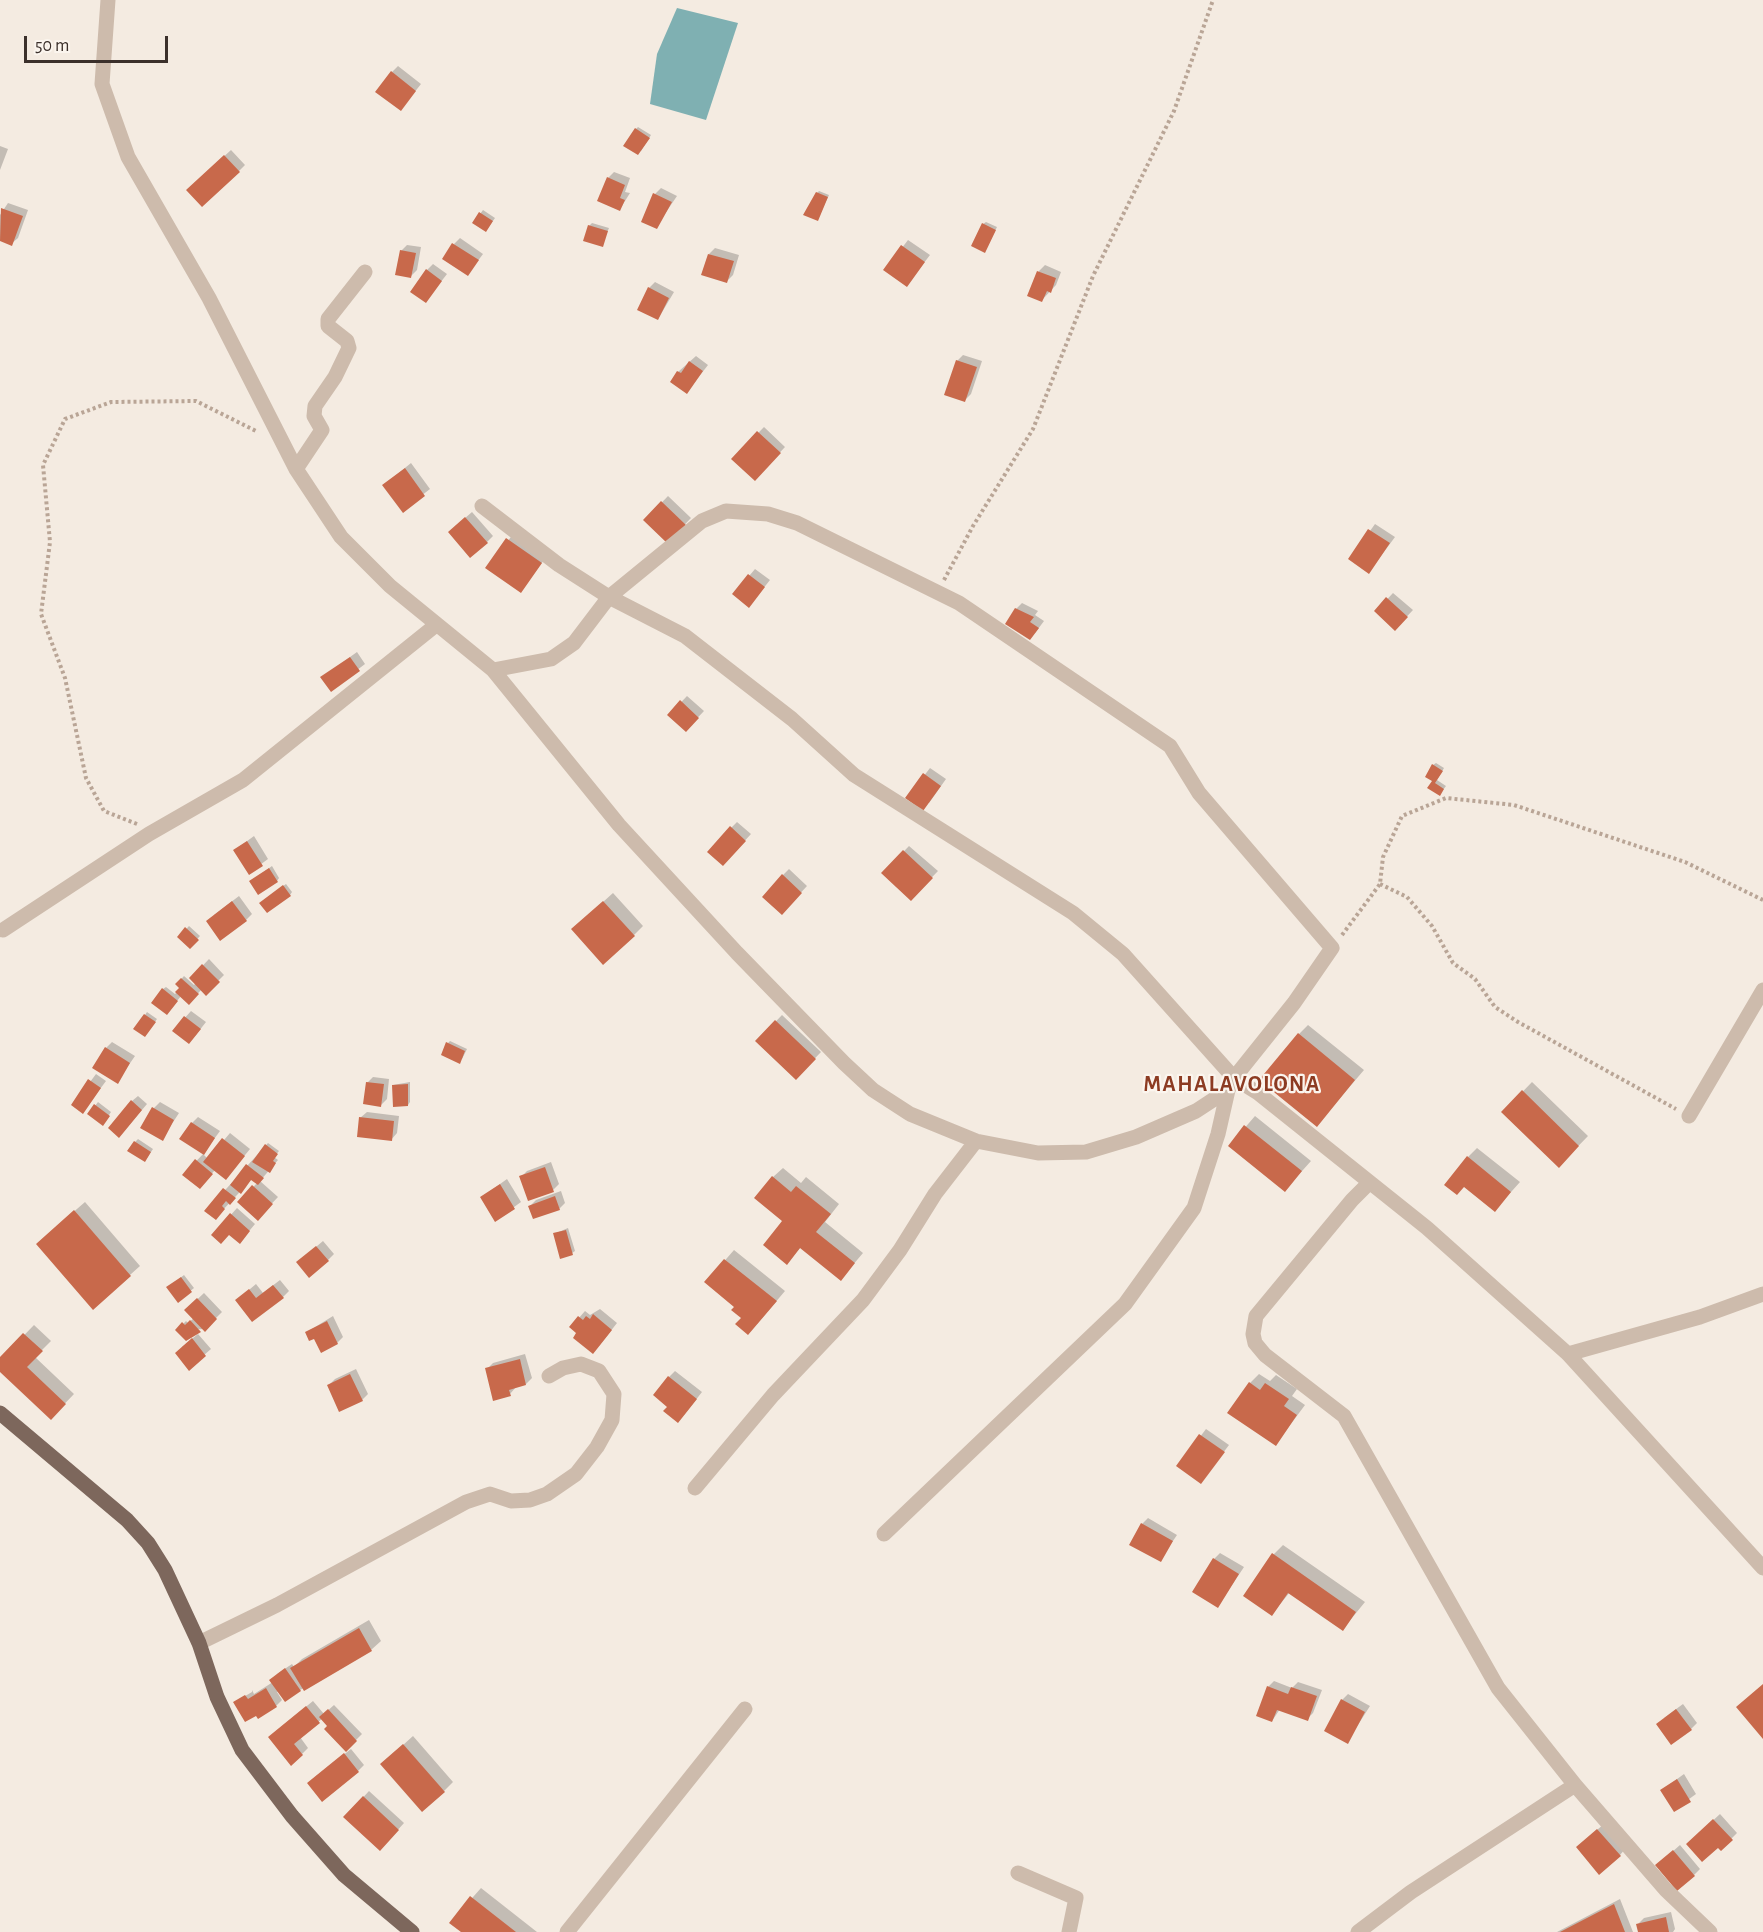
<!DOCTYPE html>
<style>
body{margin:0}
#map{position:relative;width:1763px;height:1932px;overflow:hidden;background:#f4ebe1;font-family:"Alegreya Sans",sans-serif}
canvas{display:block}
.scale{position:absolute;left:24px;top:36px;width:144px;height:27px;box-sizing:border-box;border:3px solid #3b302b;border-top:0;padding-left:8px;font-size:18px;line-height:21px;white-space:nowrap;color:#3b302b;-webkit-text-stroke:4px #fbf5ee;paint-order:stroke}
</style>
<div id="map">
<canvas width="1763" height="1932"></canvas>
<div class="scale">50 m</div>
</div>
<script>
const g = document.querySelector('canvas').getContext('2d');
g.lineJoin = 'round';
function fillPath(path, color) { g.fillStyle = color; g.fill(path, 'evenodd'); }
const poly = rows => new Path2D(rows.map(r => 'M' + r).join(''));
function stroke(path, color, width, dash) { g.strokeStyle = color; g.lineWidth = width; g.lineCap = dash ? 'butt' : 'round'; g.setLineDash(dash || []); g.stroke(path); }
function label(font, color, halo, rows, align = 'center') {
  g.font = font + ' "Alegreya Sans",sans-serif'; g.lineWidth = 4.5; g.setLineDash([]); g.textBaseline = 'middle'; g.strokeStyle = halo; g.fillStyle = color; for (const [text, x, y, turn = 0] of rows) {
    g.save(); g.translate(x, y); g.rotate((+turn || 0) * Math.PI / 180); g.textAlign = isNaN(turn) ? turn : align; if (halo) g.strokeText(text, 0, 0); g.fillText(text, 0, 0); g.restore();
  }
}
const water = poly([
 [677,8,738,23,706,120,650,104,657,54]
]);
const shadow = poly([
 [398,66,421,84,406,103,392,72],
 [638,127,651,135,641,151,636,129],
 [0,146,8,149,0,170],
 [231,150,245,165,239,171,194,184],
 [614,172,630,178,625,192,630,193,620,209,608,178],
 [661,188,677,196,656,227,655,194],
 [819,191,829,195,818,219,817,193],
 [8,203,28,210,18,238,11,244,0,240,0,215],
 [483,210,495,218,488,228,474,222],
 [986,222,997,227,985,251,983,224],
 [592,223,609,228,602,245,589,226],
 [460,238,483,254,468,274,454,244],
 [908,240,930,255,907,285,885,270],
 [407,245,421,247,417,270,411,276,401,251],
 [715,248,739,255,733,275,727,281,709,254],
 [433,264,447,274,426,301,427,270],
 [1045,265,1061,272,1056,285,1042,300,1029,295,1039,271],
 [655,282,674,292,658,319,649,288],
 [963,355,982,361,971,394,965,400,957,361],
 [696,356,708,365,687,392,678,372],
 [764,427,785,447,755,479,733,459],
 [411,463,430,489,403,510,384,485],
 [668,496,691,518,668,542,645,520],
 [472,512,493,536,487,542,456,526],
 [1375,524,1395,537,1369,572,1350,559],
 [514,533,547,556,521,591,487,568],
 [755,569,770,580,754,600,734,594],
 [1393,593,1413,610,1395,629,1376,611],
 [1022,603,1038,611,1035,615,1044,621,1035,633,1016,609],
 [357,652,365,664,331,690,322,677],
 [687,696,704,711,686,730,669,715],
 [1436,763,1444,768,1437,780,1446,786,1440,794,1434,781,1433,765],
 [930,768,946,779,929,803,907,798],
 [737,822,751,834,729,858,731,828],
 [254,836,268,859,249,873,235,850],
 [909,846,938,871,911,899,883,873],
 [272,866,279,878,277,881,251,881],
 [789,869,807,886,782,913,783,875],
 [286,884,292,892,290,895,264,900],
 [613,893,643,926,634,935,583,920],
 [239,896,252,914,246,920,214,915],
 [189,926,200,936,190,947,179,937],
 [209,959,224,975,206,993,202,989,189,1003,181,996,169,1011,163,989,166,987,175,994,181,988,177,984,184,976,194,985,196,983,191,978],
 [191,1011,206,1022,195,1036,174,1030],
 [147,1012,157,1019,147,1033,145,1015],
 [782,1015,821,1052,796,1078,758,1040],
 [1308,1025,1364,1070,1317,1125,1299,1034],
 [450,1041,467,1049,462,1059,448,1043],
 [112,1042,135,1056,117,1082,106,1048],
 [96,1074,106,1081,83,1112,73,1105],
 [373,1077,389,1079,387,1099,381,1105,367,1083],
 [410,1082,410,1102,408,1105,393,1085],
 [1532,1082,1588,1136,1559,1166,1503,1112],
 [138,1096,147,1104,125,1130,132,1101],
 [98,1102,111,1112,105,1121,89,1114],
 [160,1102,179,1113,162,1139,154,1108],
 [367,1112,399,1116,397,1133,391,1140,360,1118],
 [1255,1116,1311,1161,1285,1190,1230,1145],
 [198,1117,220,1131,203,1154,208,1159,230,1133,250,1149,231,1172,215,1170,205,1181,184,1174,204,1153,192,1123],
 [138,1139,153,1149,147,1158,135,1142],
 [268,1143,279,1151,274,1157,278,1160,260,1181,278,1197,258,1218,239,1202,257,1183,252,1179,221,1212,206,1211],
 [1477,1148,1520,1182,1495,1210,1468,1157],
 [551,1162,559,1184,553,1190,521,1177,527,1171],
 [783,1168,801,1183,806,1177,839,1204,825,1222,863,1253,841,1279,801,1247,787,1263,784,1220,773,1177],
 [507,1179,521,1202,496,1220,482,1197],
 [561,1191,565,1203,559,1209,530,1206,536,1200],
 [85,1202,140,1266,93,1308,47,1235],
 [237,1208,255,1224,245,1236,230,1233,213,1235],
 [568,1228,575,1251,572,1253,554,1234],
 [323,1241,334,1254,328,1260,304,1257],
 [734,1250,785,1291,757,1324,743,1318,736,1307,707,1281],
 [184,1275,194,1288,178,1301,171,1285],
 [280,1280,289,1291,283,1297,237,1300,256,1284,263,1293],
 [204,1293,222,1312,205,1329,177,1330,186,1321,188,1323,194,1318,186,1310],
 [600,1309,617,1323,599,1346,571,1327,585,1311,590,1315],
 [333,1316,343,1337,337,1343,307,1332],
 [34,1325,51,1341,35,1357,74,1394,51,1418,0,1370,0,1360],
 [198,1334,211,1349,189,1368,182,1347],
 [525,1354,532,1378,526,1384,516,1387,510,1394,487,1369,493,1363],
 [356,1369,368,1394,362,1400,329,1385,335,1379],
 [675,1371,702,1392,684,1415,669,1406,669,1377],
 [1259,1374,1270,1381,1276,1375,1297,1389,1292,1396,1305,1405,1276,1444,1250,1383],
 [1206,1429,1229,1445,1201,1482,1178,1466],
 [1148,1518,1177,1535,1160,1560,1142,1524],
 [1283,1545,1365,1602,1343,1629,1290,1592,1272,1614,1274,1554],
 [1220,1553,1244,1567,1218,1606,1214,1559],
 [369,1620,381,1641,371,1650,300,1690,279,1691,277,1692,282,1700,276,1706,235,1702,252,1692,252,1690,254,1694,273,1682,277,1674,292,1664,294,1667,302,1659],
 [1274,1681,1292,1688,1298,1682,1322,1690,1313,1713,1307,1719,1280,1709,1272,1721,1268,1687],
 [1348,1694,1370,1706,1347,1742,1342,1700],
 [313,1701,324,1714,334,1705,362,1734,346,1750,323,1718,300,1737,308,1748,302,1754,276,1731],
 [1683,1704,1697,1723,1691,1729,1664,1718],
 [413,1736,453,1782,444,1791,392,1755],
 [351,1749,364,1765,358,1771,315,1777],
 [1684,1774,1696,1794,1674,1810,1662,1790],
 [369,1791,404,1823,386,1843,345,1817],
 [1720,1814,1737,1833,1731,1839,1694,1838],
 [1604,1824,1625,1849,1620,1855,1584,1841],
 [1680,1845,1700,1869,1694,1875,1663,1860],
 [481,1888,537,1932,464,1932,451,1922],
 [1620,1899,1633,1932,1557,1932],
 [1671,1912,1675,1929,1673,1932,1640,1932,1638,1924,1644,1918]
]);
const building = poly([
 [391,71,416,91,401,111,375,92],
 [635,128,650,138,638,155,623,146],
 [224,155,240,172,202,207,186,190],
 [607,177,625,185,620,198,625,200,620,211,597,201],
 [816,192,828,197,818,221,803,215],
 [653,193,672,202,657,229,641,222],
 [1,208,23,216,12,246,0,241],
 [479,212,493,221,486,232,472,223],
 [982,223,996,230,985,253,971,246],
 [588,225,608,231,603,247,583,241],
 [452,243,479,260,468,276,442,259],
 [901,245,925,262,907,287,883,270],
 [400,250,416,253,411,278,395,275],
 [708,254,734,261,727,283,701,275],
 [426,269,442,281,426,303,410,292],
 [1037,271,1056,278,1051,293,1047,291,1042,302,1027,296],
 [648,287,669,298,658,320,637,310],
 [956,360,977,367,965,402,944,395],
 [689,361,703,371,687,394,670,382,677,371,681,373],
 [757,431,781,453,755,481,731,459],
 [405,468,425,496,403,513,382,485],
 [661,501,686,525,668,544,643,520],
 [465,517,488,543,470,558,448,532],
 [1368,529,1390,543,1369,574,1348,559],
 [506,538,542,563,521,593,485,568],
 [748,574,765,587,749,608,732,594],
 [1386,597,1408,617,1395,631,1374,611],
 [1015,608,1034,617,1030,622,1039,628,1030,640,1005,624],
 [350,657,360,671,331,692,320,677],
 [680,700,699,718,686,732,667,715],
 [1432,764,1443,771,1435,783,1444,789,1440,796,1427,788,1432,781,1425,777],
 [923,773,941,786,923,811,905,798],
 [730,826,746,841,723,866,707,852],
 [247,841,263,866,249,875,233,850],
 [903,850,933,878,911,901,881,873],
 [269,868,278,882,258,895,249,881],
 [782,874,802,893,782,915,762,897],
 [283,885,291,896,267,913,259,903],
 [232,901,247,921,220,941,206,921],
 [603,901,635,936,603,965,571,929],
 [185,927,199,940,190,949,177,937],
 [202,964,220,982,206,996,189,978],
 [181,978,199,994,189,1005,175,992,179,988,175,984],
 [162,988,178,1001,167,1015,151,1003],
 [144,1014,156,1022,145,1037,133,1029],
 [184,1016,201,1029,189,1044,172,1031],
 [775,1020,816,1059,796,1080,755,1041],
 [1298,1033,1355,1080,1317,1127,1259,1080],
 [446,1042,465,1051,460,1064,441,1055],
 [105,1047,130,1063,118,1084,92,1068],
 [88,1079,101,1088,83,1114,71,1105],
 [366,1082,384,1084,381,1107,363,1104],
 [408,1084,408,1106,393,1107,392,1085],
 [1522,1090,1579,1146,1559,1168,1501,1112],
 [131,1100,142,1110,119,1138,108,1128],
 [94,1104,110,1116,103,1126,87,1114],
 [152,1107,174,1120,163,1141,140,1128],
 [359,1117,394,1121,392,1141,357,1137],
 [191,1122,215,1138,204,1155,179,1139],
 [1244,1125,1302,1171,1285,1192,1228,1146],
 [222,1138,245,1156,226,1180,203,1162],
 [134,1141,151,1152,145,1162,127,1151],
 [265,1144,278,1154,273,1161,276,1163,270,1173,252,1162],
 [1467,1156,1511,1192,1495,1212,1464,1187,1457,1195,1444,1185],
 [195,1159,213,1174,200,1189,182,1175],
 [246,1164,264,1178,258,1185,251,1180,241,1194,230,1185],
 [545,1167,554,1192,528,1201,519,1176],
 [772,1176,791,1192,796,1186,831,1214,816,1232,855,1263,841,1281,800,1248,787,1265,763,1245,782,1221,754,1198],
 [500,1184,515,1209,495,1222,480,1197],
 [252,1185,273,1204,258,1221,237,1202],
 [223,1188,236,1198,230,1205,226,1201,222,1206,225,1209,216,1220,204,1211],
 [555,1196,560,1210,533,1219,528,1206],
 [74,1210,131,1276,93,1310,36,1244],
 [230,1213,250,1231,240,1244,229,1235,221,1244,211,1235],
 [566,1230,573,1255,560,1259,553,1233],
 [316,1246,329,1261,309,1278,296,1262],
 [724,1259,777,1301,748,1335,735,1324,741,1318,731,1310,734,1307,704,1282],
 [181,1277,192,1292,178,1303,166,1287],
 [273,1285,284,1298,252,1322,235,1300,249,1289,256,1298],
 [197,1298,217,1319,205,1332,184,1310],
 [593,1314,612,1330,593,1354,573,1338,576,1333,569,1327,578,1316,583,1320,586,1316,590,1319],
 [190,1320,201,1332,186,1341,175,1330,182,1322,185,1325],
 [327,1321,338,1344,321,1353,314,1339,309,1341,305,1332],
 [23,1333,43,1351,27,1367,66,1404,51,1420,0,1372,0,1357],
 [192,1338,206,1356,189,1371,175,1353],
 [520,1359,526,1385,509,1390,511,1396,493,1401,485,1368],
 [350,1374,363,1401,339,1412,327,1385],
 [668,1376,697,1399,678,1423,663,1411,667,1407,653,1395],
 [1249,1382,1260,1390,1265,1383,1289,1399,1284,1406,1297,1415,1276,1446,1227,1413],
 [1199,1434,1225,1452,1201,1484,1176,1466],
 [1141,1523,1173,1541,1161,1562,1129,1545],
 [1272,1553,1356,1612,1343,1631,1288,1593,1272,1616,1243,1596],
 [1213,1558,1239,1574,1218,1608,1192,1592],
 [359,1628,372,1651,304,1691,290,1668],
 [285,1668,301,1691,285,1702,269,1680],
 [1763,1684,1763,1739,1736,1707],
 [1267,1686,1288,1694,1291,1687,1317,1696,1308,1721,1277,1710,1272,1722,1256,1716],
 [266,1688,277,1707,258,1719,256,1716,245,1722,233,1702,245,1695,248,1699],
 [1341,1699,1365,1712,1348,1744,1324,1731],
 [306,1706,320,1723,294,1744,303,1755,291,1766,268,1737],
 [328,1709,357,1741,346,1752,324,1729,327,1726,319,1717],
 [1676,1709,1692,1730,1671,1745,1656,1724],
 [403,1744,445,1792,422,1812,380,1764],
 [344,1753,359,1772,322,1802,307,1783],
 [1677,1779,1691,1802,1674,1812,1660,1790],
 [363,1796,399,1830,380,1851,343,1817],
 [1713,1819,1733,1840,1721,1851,1718,1848,1702,1862,1686,1844],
 [1597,1829,1621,1856,1599,1875,1576,1847],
 [1673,1850,1695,1876,1677,1891,1655,1865],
 [470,1896,516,1932,461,1932,449,1923],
 [1614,1904,1625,1932,1560,1932],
 [1666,1917,1669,1932,1638,1932,1636,1924]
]);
const path = poly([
 [944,580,973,526,1033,429,1093,276,1174,111,1213,0],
 [137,824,104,811,86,778,65,678,41,614,50,542,43,465,65,419,111,402,196,401,258,432],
 [1380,884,1407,897,1432,926,1453,963,1475,979,1495,1007,1518,1022,1676,1109],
 [1342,935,1380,884,1383,857,1402,816,1446,798,1514,805,1685,862,1763,900]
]);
const minor = poly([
 [108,0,102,84,128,157,209,298,296,469,341,537,390,586,493,670,619,825,737,953,844,1063,873,1090,910,1114,976,1141,1038,1153,1086,1152,1136,1137,1196,1111,1228,1090],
 [296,469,322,430,314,416,315,406,335,377,349,348,347,341,328,326,328,319,365,272],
 [482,506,559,565,609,597,685,636,792,719,854,775,1073,913,1123,954,1234,1078,1258,1093,1427,1228,1568,1354,1763,1568],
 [493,670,551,659,574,643,609,597,702,521,726,511,768,514,797,523,959,603,1170,746,1199,793,1332,948,1294,1003,1234,1078,1228,1090,1218,1134,1194,1208,1125,1304,884,1534],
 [3,930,149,834,243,780,436,625],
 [1689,1116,1763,990],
 [1369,1183,1352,1200,1256,1316,1253,1334,1255,1343,1265,1355,1344,1416,1498,1688,1575,1785,1666,1890,1710,1932],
 [1568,1354,1700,1317,1763,1294],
 [695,1488,773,1395,863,1300,900,1250,935,1194,976,1141],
 [199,1643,277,1605,466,1502,490,1494,511,1501,530,1500,547,1494,576,1474,597,1447,612,1420,614,1394,599,1371,581,1364,563,1368,549,1376],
 [1018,1873,1076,1898,1069,1932],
 [567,1932,745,1709],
 [1358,1932,1411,1892,1575,1785]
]);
const major = poly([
 [0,1413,127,1520,148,1543,165,1570,199,1643,217,1697,242,1750,292,1816,344,1875,412,1932]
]);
const districtNames = [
 ["MAHALAVOLONA",1232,1084]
];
fillPath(water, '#7fb0b2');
fillPath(shadow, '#0003');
fillPath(building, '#c8694b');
stroke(path, '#b9a596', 4, [3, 3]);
stroke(minor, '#cdbbac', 15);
stroke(major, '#7d675c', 15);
g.letterSpacing = '1.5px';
label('bold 22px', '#8c3b22', '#fbf5ee', districtNames);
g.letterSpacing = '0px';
</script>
